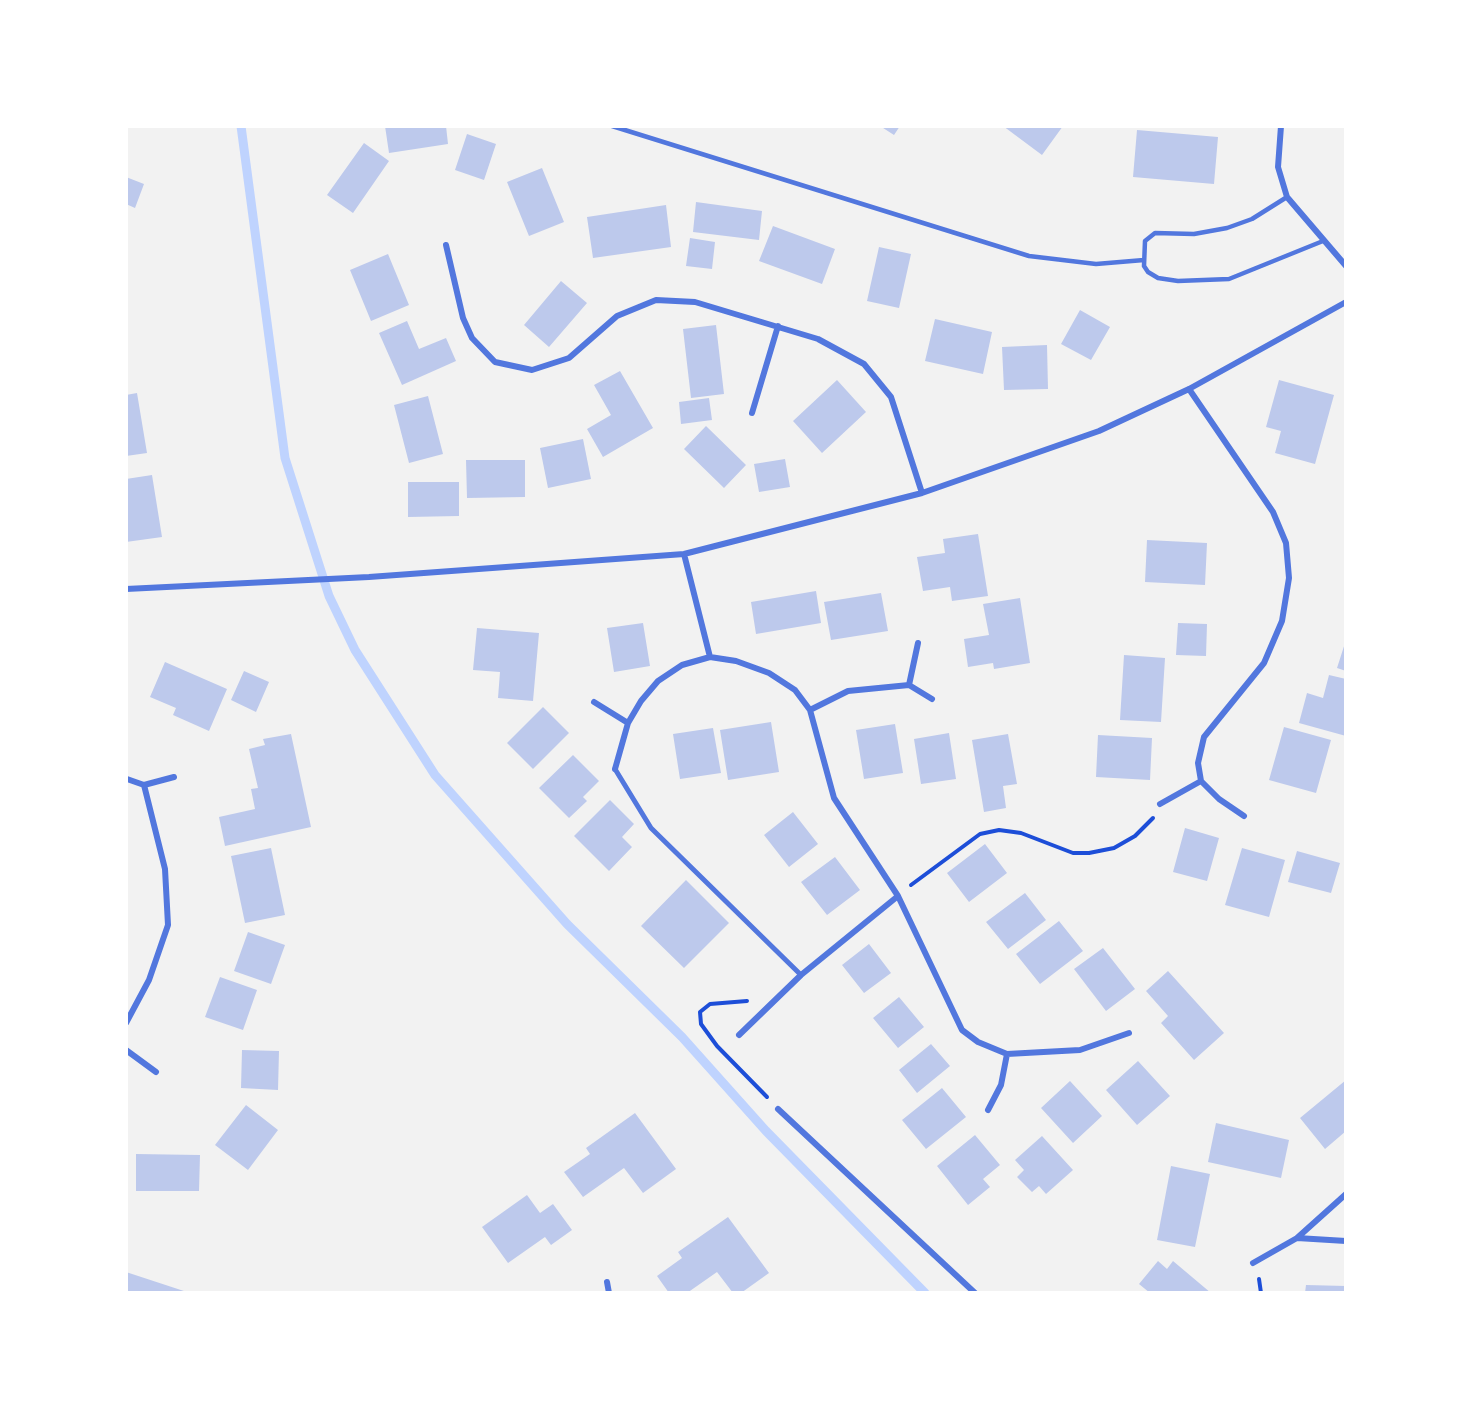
<!DOCTYPE html>
<style>
body{margin:0}
#map{position:relative;width:1472px;height:1419px;overflow:hidden;background:#f2f2f2;font-family:"Roboto Serif",serif}
canvas{display:block}
.frame{position:absolute;inset:0;border:128px solid #fff;pointer-events:none}
</style>
<div id="map">
<canvas width="1472" height="1419"></canvas>
<div class="frame"></div>
</div>
<script>
const g = document.querySelector('canvas').getContext('2d');
g.lineJoin = 'round';
const poly = rows => new Path2D(rows.map(r => 'M' + r).join(''));
function stroke(path, color, width, dash) { g.strokeStyle = color; g.lineWidth = width; g.lineCap = dash ? 'butt' : 'round'; g.setLineDash(dash || []); g.stroke(path); }
function fillPath(path, color) { g.fillStyle = color; g.fill(path, 'evenodd'); }
const stream = poly([
 [241,126,285,458,329,596,355,650,435,775,567,924,682,1037,766,1131,925,1293]
]);
const building = poly([
 [385,126,446,126,448,144,389,153],
 [880,126,900,126,894,135],
 [1003,126,1063,126,1042,155],
 [1137,130,1218,137,1214,184,1133,177],
 [467,134,496,144,484,180,455,170],
 [364,143,389,161,353,213,327,195],
 [542,168,564,222,529,236,507,182],
 [126,177,144,184,135,208,126,204],
 [696,202,762,211,759,240,693,232],
 [666,205,671,247,593,258,587,217],
 [773,226,835,249,822,284,759,261],
 [690,238,715,242,712,269,686,266],
 [879,247,911,254,899,308,867,301],
 [388,254,409,305,371,321,350,270],
 [561,281,587,303,549,347,524,325],
 [1080,310,1110,327,1091,360,1061,344],
 [935,319,992,332,983,374,925,361],
 [407,321,419,349,446,338,456,361,402,385,379,333],
 [716,325,724,394,691,398,683,329],
 [1047,345,1048,389,1004,390,1002,347],
 [620,371,653,428,603,457,587,429,611,415,594,385],
 [837,380,866,412,822,453,793,421],
 [1279,380,1334,395,1315,464,1275,453,1281,431,1266,427],
 [137,393,147,453,126,456,126,395],
 [428,396,443,454,409,463,394,405],
 [709,398,712,420,681,424,679,402],
 [706,426,746,465,724,488,684,449],
 [583,439,591,479,548,488,540,448],
 [785,459,790,487,759,492,754,464],
 [466,460,525,460,525,497,467,498],
 [152,475,162,537,126,542,126,479],
 [408,482,459,482,459,516,408,517],
 [978,534,988,596,952,601,950,587,923,591,917,557,945,553,943,539],
 [1147,540,1207,543,1205,585,1145,582],
 [816,591,821,623,756,634,751,602],
 [881,593,888,631,831,640,824,602],
 [1020,598,1030,663,994,669,993,663,968,667,964,639,989,635,983,604],
 [643,623,650,666,614,672,607,628],
 [1178,623,1207,624,1206,656,1176,655],
 [477,628,539,633,533,701,498,698,500,672,473,670],
 [1346,640,1346,671,1337,668],
 [1124,655,1165,658,1161,722,1120,720],
 [165,662,227,689,209,731,173,715,176,708,150,697],
 [244,671,269,682,256,712,231,700],
 [1329,675,1346,679,1346,736,1299,723,1307,693,1323,698],
 [543,707,569,733,533,769,507,743],
 [771,722,779,772,728,780,720,730],
 [895,724,903,773,864,779,856,730],
 [1284,727,1331,740,1316,793,1269,780],
 [713,728,721,773,680,779,673,734],
 [949,733,956,779,921,784,914,739],
 [291,734,311,827,225,846,219,817,255,809,251,789,258,788,249,749,265,745,263,739],
 [1008,734,1017,784,1003,786,1006,808,984,812,972,740],
 [1098,735,1152,738,1150,780,1096,777],
 [573,755,599,781,583,797,587,801,569,818,539,788],
 [610,800,634,824,622,837,632,847,609,871,574,836],
 [793,812,818,844,789,867,764,835],
 [1185,828,1219,838,1207,881,1173,872],
 [985,844,1007,873,969,902,947,873],
 [271,848,285,915,245,923,231,856],
 [1242,848,1285,860,1269,917,1225,905],
 [1297,851,1340,863,1331,893,1288,882],
 [835,857,860,890,827,915,801,882],
 [686,880,729,923,684,968,641,926],
 [1025,893,1046,920,1008,949,986,922],
 [1059,921,1083,951,1040,984,1016,954],
 [248,932,285,945,271,984,234,971],
 [869,944,891,973,864,993,842,965],
 [1103,948,1135,989,1106,1011,1074,969],
 [1168,971,1224,1033,1194,1060,1161,1023,1168,1016,1146,991],
 [220,977,257,990,243,1030,205,1017],
 [899,997,924,1027,898,1048,873,1018],
 [931,1044,950,1066,917,1093,899,1070],
 [242,1050,279,1051,278,1090,241,1088],
 [1138,1061,1170,1096,1137,1125,1106,1090],
 [1346,1080,1346,1131,1325,1149,1300,1118],
 [1070,1081,1102,1116,1073,1143,1041,1108],
 [942,1088,966,1117,926,1149,902,1120],
 [246,1105,278,1130,248,1170,215,1145],
 [635,1113,676,1169,643,1193,624,1168,583,1197,564,1172,590,1154,586,1148],
 [1216,1123,1289,1140,1281,1178,1208,1162],
 [975,1135,1000,1165,983,1179,990,1187,968,1205,937,1166],
 [1042,1136,1073,1170,1046,1194,1039,1186,1032,1192,1017,1177,1024,1170,1015,1160],
 [136,1154,200,1155,199,1191,136,1191],
 [1171,1166,1210,1174,1195,1247,1157,1240],
 [527,1195,540,1213,553,1204,572,1230,551,1245,545,1237,508,1263,482,1227],
 [728,1217,769,1273,741,1293,733,1293,717,1272,687,1293,669,1293,657,1276,682,1258,678,1252],
 [1158,1261,1167,1269,1173,1261,1211,1293,1150,1293,1139,1284],
 [126,1272,190,1293,126,1293],
 [1306,1285,1346,1286,1346,1293,1305,1293]
]);
const path = poly([
 [911,885,980,834,999,830,1021,833,1073,853,1089,853,1114,848,1135,836,1153,818],
 [747,1001,710,1004,700,1012,701,1024,717,1046,767,1097],
 [1259,1279,1261,1293]
]);
const service = poly([
 [612,126,1029,256,1096,264,1144,260],
 [1287,197,1252,219,1227,228,1194,234,1155,233,1145,241,1144,266,1148,272,1158,278,1178,281,1229,279,1323,241]
]);
const pedestrian = poly([
 [615,769,651,828,801,975]
]);
const minor = poly([
 [1281,126,1278,167,1287,197,1346,266],
 [446,245,463,318,472,338,495,362,532,370,569,358,617,316,656,300,695,302,818,339,864,364,891,397,922,493],
 [1189,389,1273,512,1286,543,1289,578,1282,621,1264,663,1204,737,1198,763,1201,781,1219,799,1244,816],
 [752,413,778,326],
 [684,554,710,657,736,661,769,673,795,690,810,710,834,798,898,896,962,1030,978,1042,1007,1054,1080,1050,1129,1033],
 [126,589,369,577,684,554,922,493,1099,431,1189,389,1346,302],
 [909,685,932,699],
 [594,702,628,723],
 [810,710,848,691,909,685,918,643],
 [615,769,628,723,641,701,658,681,682,665,710,657],
 [127,779,144,785],
 [1160,804,1201,781],
 [126,1023,149,980,168,925,165,869,144,785,174,777],
 [739,1035,801,975,898,896],
 [126,1050,156,1072],
 [778,1109,975,1293],
 [988,1110,1001,1085,1007,1054],
 [1297,1238,1346,1194],
 [1253,1263,1297,1238,1346,1241],
 [607,1282,609,1293]
]);
stroke(stream, '#bfd3fe', 9);
fillPath(building, '#bdc9ec');
stroke(path, '#1d4ed8', 4);
stroke(service, '#5277de', 4.5);
stroke(pedestrian, '#5277de', 5);
stroke(minor, '#5277de', 6);
</script>
